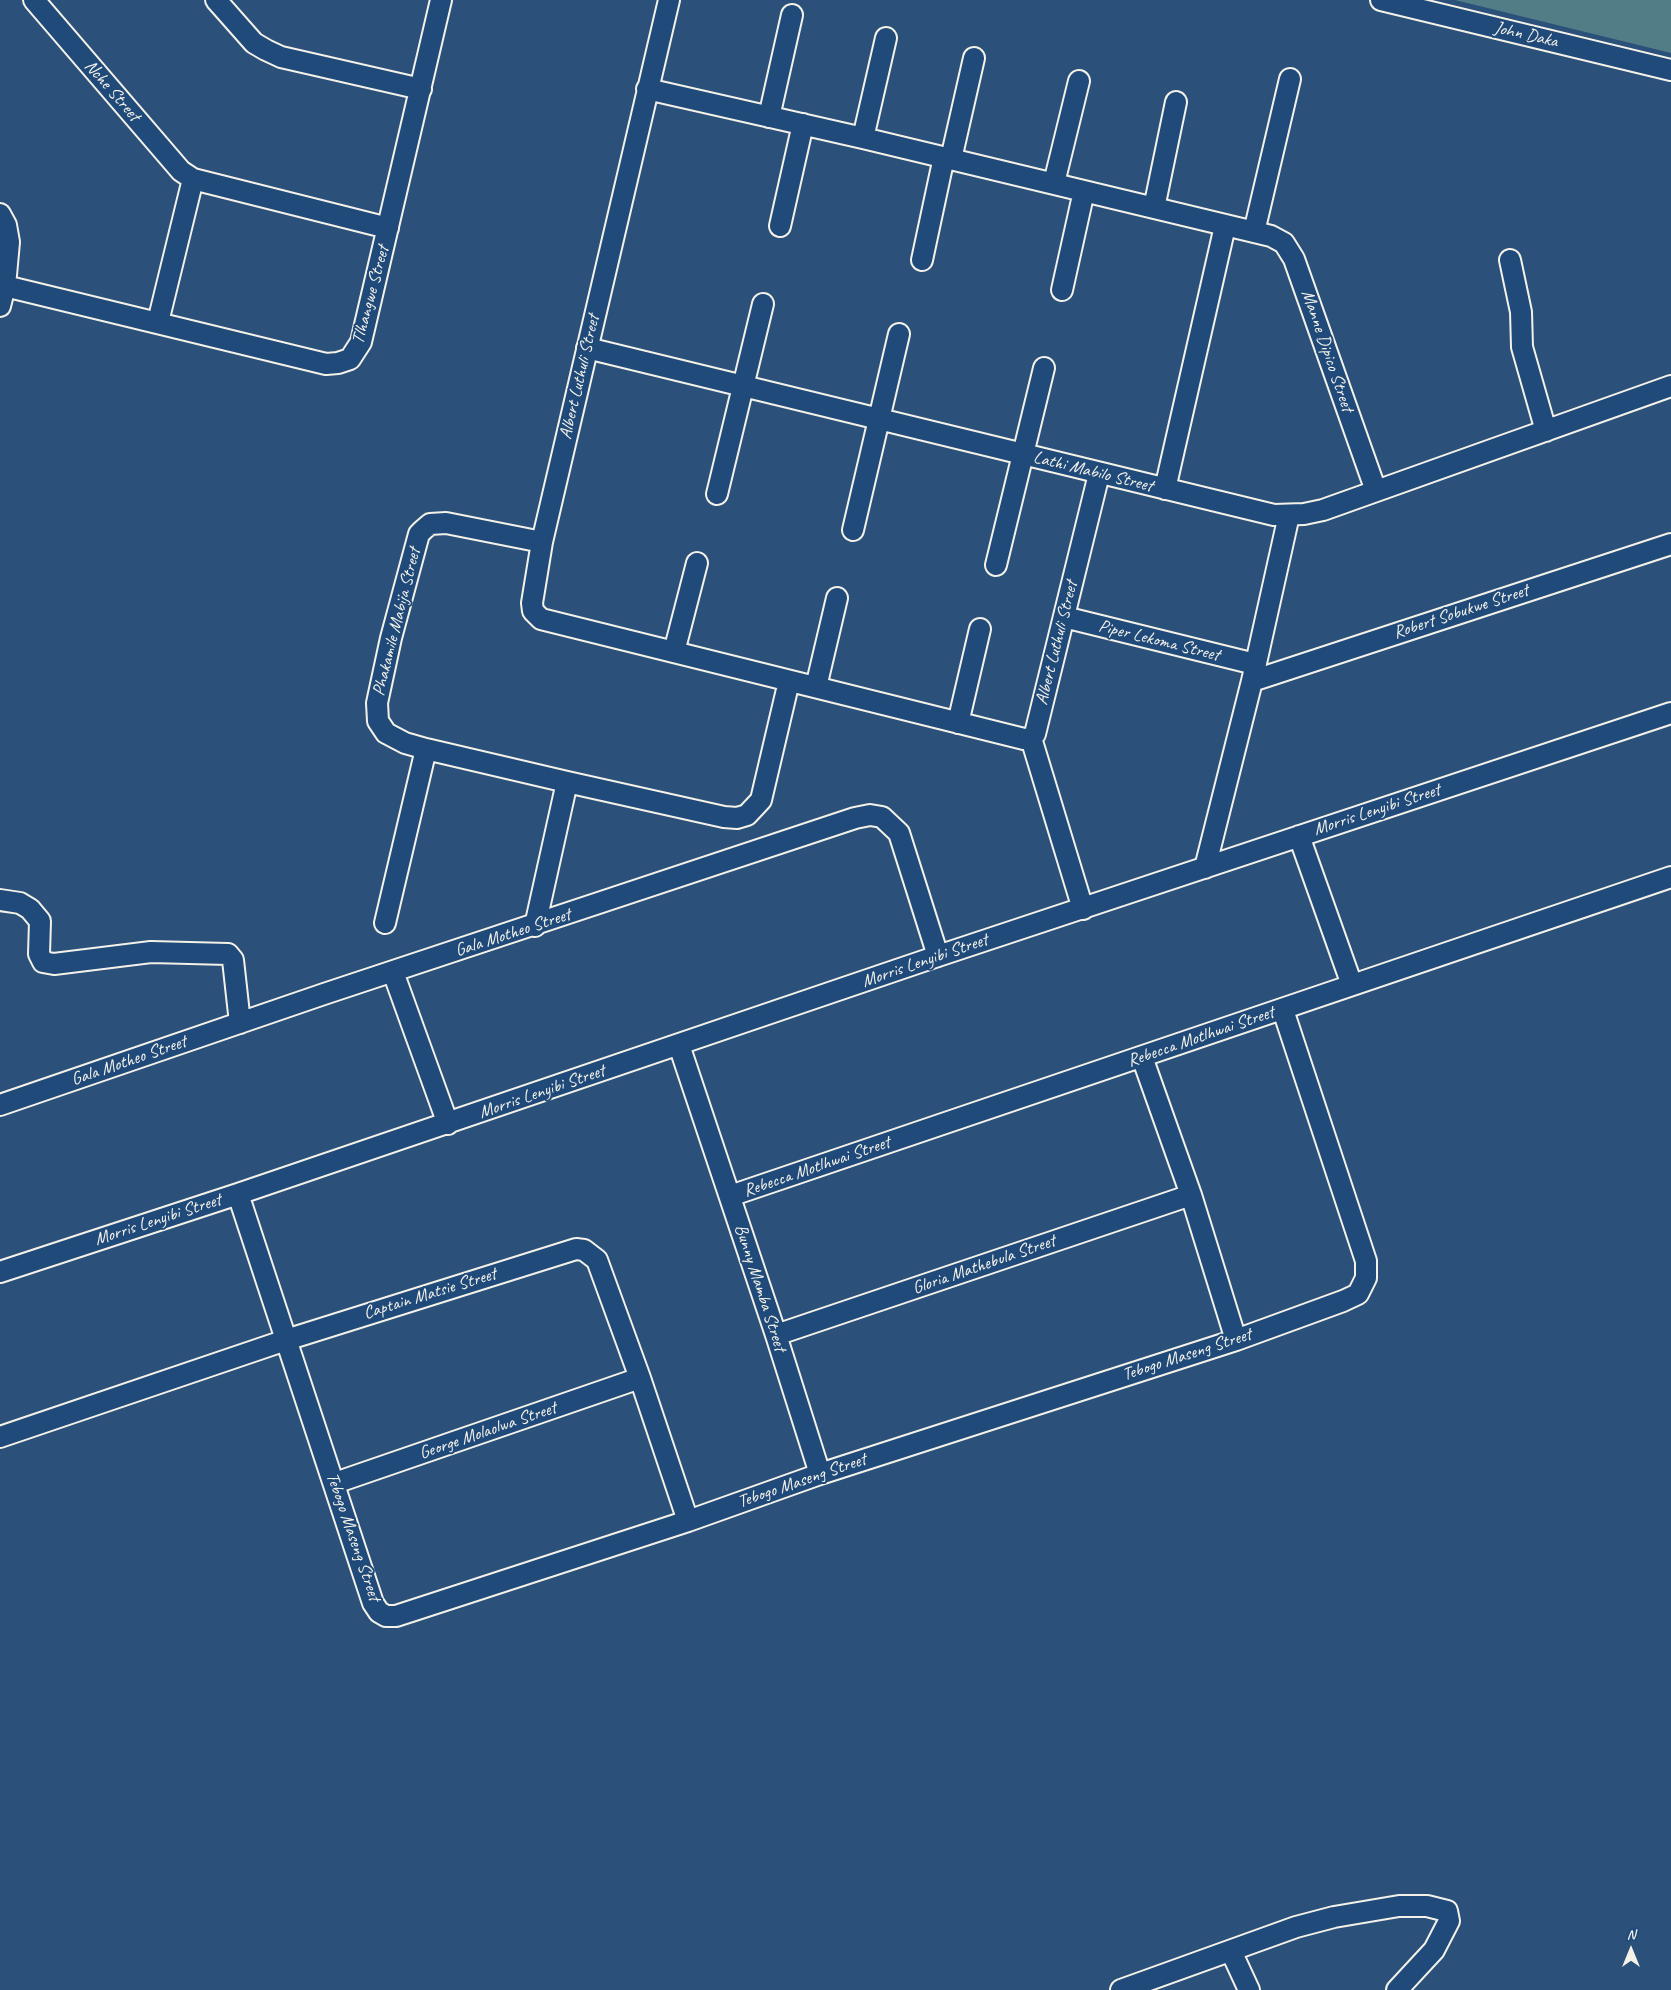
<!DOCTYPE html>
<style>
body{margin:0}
#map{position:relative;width:1671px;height:1990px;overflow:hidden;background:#2b517a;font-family:Caveat,sans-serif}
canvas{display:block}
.north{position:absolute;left:1606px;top:1925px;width:50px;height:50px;-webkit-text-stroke:4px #1f4a7a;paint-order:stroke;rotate:0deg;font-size:14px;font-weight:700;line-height:20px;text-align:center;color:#f4f1e8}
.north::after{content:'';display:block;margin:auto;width:18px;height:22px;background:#f4f1e8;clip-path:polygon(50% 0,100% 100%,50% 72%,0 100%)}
</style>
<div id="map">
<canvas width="1671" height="1990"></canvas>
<div class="north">N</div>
</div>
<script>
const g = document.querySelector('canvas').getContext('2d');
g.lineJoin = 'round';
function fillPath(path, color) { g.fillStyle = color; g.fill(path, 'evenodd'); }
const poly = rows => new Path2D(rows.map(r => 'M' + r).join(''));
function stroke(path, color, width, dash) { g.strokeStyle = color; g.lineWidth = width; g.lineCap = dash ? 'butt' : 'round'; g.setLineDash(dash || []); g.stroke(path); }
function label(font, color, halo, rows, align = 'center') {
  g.font = font + ' Caveat,sans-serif'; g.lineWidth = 4; g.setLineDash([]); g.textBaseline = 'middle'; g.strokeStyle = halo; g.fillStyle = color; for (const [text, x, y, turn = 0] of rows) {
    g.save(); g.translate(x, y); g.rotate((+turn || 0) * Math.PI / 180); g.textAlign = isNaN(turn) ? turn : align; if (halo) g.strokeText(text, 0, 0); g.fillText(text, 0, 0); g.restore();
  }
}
const green = poly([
 [1455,0,1671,0,1671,53]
]);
const minor = poly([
 [34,0,181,171,193,179,388,228],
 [216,0,254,43,266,50,281,57,421,89],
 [669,0,542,542,532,603,533,611,541,619,1024,739,1031,738,1035,734,1099,474],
 [1381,0,1671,70],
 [647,89,863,138,1271,236,1284,243,1294,259,1376,491],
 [769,117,792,15],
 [863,138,886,38],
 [951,159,974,58],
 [1054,183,1079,81],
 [1154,208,1176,102],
 [0,214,6,225,9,242,5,286,0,306],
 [780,226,803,124],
 [1254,232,1290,79],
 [922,260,944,157],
 [1510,260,1521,312,1522,347,1546,431],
 [5,286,326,364,338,363,350,359,361,342,441,0],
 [1062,290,1084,191],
 [158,322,193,179],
 [587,348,1274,515,1304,514,1323,510,1671,386],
 [1165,489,1225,226],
 [717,494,763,304],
 [853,530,899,334],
 [542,542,446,523,430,524,423,530,419,534,391,638,377,703,378,721,386,733,405,743,426,749,567,782,724,817,737,818,747,815,761,800,789,681],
 [996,565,1044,368],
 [1064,617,1255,664],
 [674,652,697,563],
 [1252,681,1671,544],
 [816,687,837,598],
 [958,723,980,629],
 [1031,738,1083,909],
 [1299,836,1352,985],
 [1205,868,1252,681,1289,515],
 [0,900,20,903,30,909,40,921,39,954,43,962,54,964,151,952,228,954,233,960,240,1023],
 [385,923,426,749],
 [535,926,567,782],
 [393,972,448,1124],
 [679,1045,776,1335,820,1474],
 [1142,1057,1191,1195,1236,1340],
 [0,1105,324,994,855,818,870,815,882,817,899,833,938,956],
 [238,1194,373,1603,379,1612,386,1616,396,1616,688,1521,820,1474,1236,1340,1343,1301,1358,1294,1366,1278,1366,1261,1283,1010],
 [730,1196,1671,877],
 [0,1272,238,1194,938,956,1671,713],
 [776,1335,1191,1195],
 [0,1437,286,1340,576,1249,584,1250,597,1260,640,1378,688,1521],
 [335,1483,640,1378],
 [1231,1951,1249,1990],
 [1121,1990,1296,1927,1334,1917,1399,1906,1427,1906,1447,1911,1449,1921,1434,1950,1397,1990]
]);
const streetNames = [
 ["John Daka",1526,35,13],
 ["Nche Street",112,91,49],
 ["Tlhangwe Street",371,295,-75],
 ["Manne Dipico Street",1327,351,71],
 ["Albert Luthuli Street",580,377,-77],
 ["Lathi Mabilo Street",1093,472,14],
 ["Robert Sobukwe Street",1461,612,-18],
 ["Phakamile Mabija Street",397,622,-76],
 ["Piper Lekoma Street",1159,641,14],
 ["Albert Luthuli Street",1057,643,-76],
 ["Morris Lenyibi Street",1377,810,-18],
 ["Gala Motheo Street",513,933,-18],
 ["Morris Lenyibi Street",925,961,-19],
 ["Rebecca Motlhwai Street",1201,1037,-19],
 ["Gala Motheo Street",129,1061,-19],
 ["Morris Lenyibi Street",542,1092,-19],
 ["Rebecca Motlhwai Street",817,1167,-19],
 ["Morris Lenyibi Street",158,1220,-18],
 ["Gloria Mathebula Street",984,1265,-19],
 ["Bunny Mamba Street",760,1288,72],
 ["Captain Matsie Street",430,1294,-17],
 ["Tebogo Maseng Street",1187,1355,-18],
 ["George Molaolwa Street",488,1431,-19],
 ["Tebogo Maseng Street",802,1481,-19],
 ["Tebogo Maseng Street",353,1537,71]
];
fillPath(green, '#517d86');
stroke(minor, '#f4f1e8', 24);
stroke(minor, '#1f4a7a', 20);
label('18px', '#f4f1e8', '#1f4a7a', streetNames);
</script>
